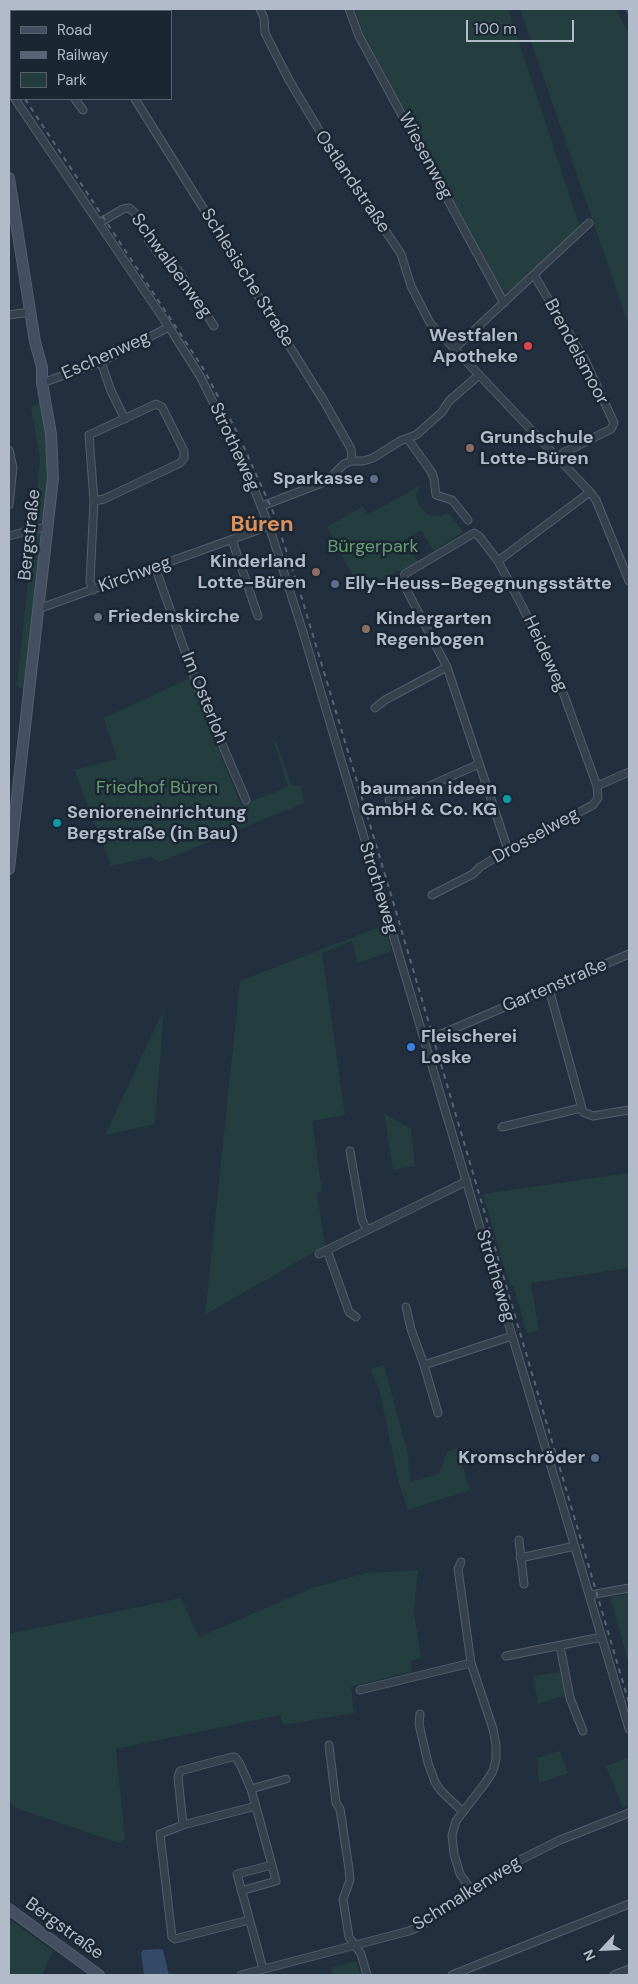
<!DOCTYPE html>
<meta charset="utf-8">
<style>
body{margin:0}
#map{position:relative;width:638px;height:1984px;overflow:hidden;background:#222f3e;font-family:"DM Sans",sans-serif}
canvas{display:block}
.frame{position:absolute;inset:0;border:10px solid #b2bbc9;pointer-events:none}
.legend{position:absolute;left:10px;top:10px;width:162px;height:90px;box-sizing:border-box;background:#1b2633;border:1px solid #57626f;margin:0;padding:6px 9px;list-style:none;font-size:15px;color:#b2bbc9}
.legend li{display:flex;align-items:center;gap:10px;height:25px}
.legend b{width:25px;border:1px solid #57626f}
.north{position:absolute;left:578px;top:1924px;width:50px;height:50px;-webkit-text-stroke:4px #1b2633;paint-order:stroke;rotate:245deg;font-size:14px;font-weight:700;line-height:20px;text-align:center;color:#b2bbc9}
.north::after{content:'';display:block;margin:auto;width:18px;height:22px;background:#b2bbc9;clip-path:polygon(50% 0,100% 100%,50% 72%,0 100%)}
.scale{position:absolute;left:466px;top:20px;width:108px;height:22px;box-sizing:border-box;border:2px solid #b2bbc9;border-top:0;padding-left:6px;font-size:15px;line-height:18px;white-space:nowrap;color:#b2bbc9;-webkit-text-stroke:4px #1b2633;paint-order:stroke}
</style>
<div id="map">
<canvas width="638" height="1984"></canvas>
<div class="frame"></div>
<ul class="legend">
<li><b style="height:6px;background:#445061"></b>Road</li>
<li><b style="height:6px;background:#586575"></b>Railway</li>
<li><b style="height:14px;background:#243d3f"></b>Park</li>
</ul>
<div class="north">N</div>
<div class="scale">100 m</div>
</div>
<script>
const g = document.querySelector('canvas').getContext('2d');
g.lineJoin = 'round';
function fillPath(path, color) { g.fillStyle = color; g.fill(path, 'evenodd'); }
const poly = rows => new Path2D(rows.map(r => 'M' + r).join(''));
function stroke(path, color, width, dash) { g.strokeStyle = color; g.lineWidth = width; g.lineCap = dash ? 'butt' : 'round'; g.setLineDash(dash || []); g.stroke(path); }
function label(font, color, halo, rows, align = 'center') {
  g.font = font + ' "DM Sans",sans-serif'; g.lineWidth = 5; g.setLineDash([]); g.textBaseline = 'middle'; g.strokeStyle = halo; g.fillStyle = color; for (const [text, x, y, turn = 0] of rows) {
    g.save(); g.translate(x, y); g.rotate((+turn || 0) * Math.PI / 180); g.textAlign = isNaN(turn) ? turn : align; if (halo) g.strokeText(text, 0, 0); g.fillText(text, 0, 0); g.restore();
  }
}
const green = poly([
 [355,9,508,9,580,227,531,273,509,291,503,292,363,33],
 [520,9,616,9,629,34,629,326],
 [42,402,49,456,46,519,34,525,40,459,31,407],
 [419,486,416,497,421,508,429,515,441,516,448,512,463,532,434,551,421,530,405,540,418,562,403,571,398,571,367,588,358,585,327,527,363,506,368,515],
 [39,533,42,535,26,689,20,688,17,685,33,534],
 [190,678,241,805,288,787,273,740,276,741,292,786,301,785,304,803,160,862,151,857,111,866,74,770,117,759,104,718],
 [384,925,392,951,357,963,352,941,322,953,345,1115,312,1121,322,1191,317,1193,325,1246,205,1315,240,981],
 [164,1009,155,1124,105,1135],
 [384,1113,411,1129,415,1166,393,1170],
 [629,1173,629,1268,531,1283,539,1331,527,1333,513,1285,510,1286,483,1194],
 [384,1365,408,1455,410,1482,439,1474,448,1451,457,1448,470,1490,408,1510,398,1480,379,1388,370,1369],
 [418,1570,414,1611,421,1658,411,1661,412,1671,351,1687,354,1713,283,1725,280,1715,116,1749,125,1839,119,1843,13,1807,9,1801,9,1634,181,1598,199,1637,312,1588,366,1573],
 [629,1594,629,1664,610,1597],
 [560,1672,565,1695,538,1704,533,1676],
 [560,1751,568,1773,539,1783,537,1758],
 [629,1757,629,1805,623,1808,606,1766],
 [9,1919,53,1951,42,1975,9,1975],
 [356,1961,360,1975,333,1975,331,1968]
]);
const water = poly([
 [160,1949,163,1950,169,1975,144,1975,141,1953,143,1950]
]);
const stream = poly([
 [626,9,629,15]
]);
const street = poly([
 [98,9,100,11],
 [119,9,120,11],
 [260,9,264,18,265,33,289,80,331,150,401,254,411,286,430,323,590,492,596,500,629,581],
 [349,9,359,36,504,303],
 [9,92,11,94],
 [15,99,169,327,200,376,245,466,269,526,303,632,629,1729],
 [75,99,83,110],
 [135,99,325,403,351,449,352,461],
 [99,223,123,209,129,208,135,213,149,241,164,261,178,270,214,326],
 [534,275,585,360,614,423,611,429,563,453,557,457],
 [9,315,30,312],
 [454,349,589,223],
 [101,362,111,391,125,419],
 [42,383,101,362,169,327],
 [408,439,432,473,434,479,436,495,452,500,468,520],
 [9,450,13,468,9,505],
 [262,506,322,483,330,478,344,464,352,461,363,461,373,458,400,441,416,435,442,412,449,401,479,375],
 [9,536,39,528,48,529],
 [232,540,258,616],
 [498,561,590,492],
 [155,567,198,688,246,800],
 [93,590,90,582,94,501,89,435,156,404,162,407,184,451,184,458,180,463,104,499,94,501],
 [38,609,269,526],
 [375,708,385,700,447,667],
 [597,786,629,772],
 [389,800,402,798,479,764],
 [432,895,473,874,480,867,508,850,593,805,598,798,597,786,560,684,522,606,498,561,479,536,474,533,405,574,402,581,447,667,508,850],
 [549,989,583,1112,593,1116,629,1110],
 [425,1041,629,954],
 [502,1127,581,1108],
 [350,1151,362,1220,367,1230],
 [327,1250,349,1312,356,1317],
 [319,1254,467,1181],
 [406,1307,411,1329,424,1365,438,1413],
 [424,1365,512,1336],
 [519,1540,524,1584],
 [520,1558,575,1546],
 [461,1562,458,1569,471,1663,493,1729,496,1745,496,1759,493,1771,486,1782,456,1821,452,1835,454,1854,460,1874,472,1891],
 [590,1595,629,1588],
 [560,1646,570,1698,583,1731],
 [506,1656,602,1637],
 [360,1690,471,1663],
 [420,1714,419,1724,428,1763,435,1782,441,1791,462,1811],
 [329,1745,336,1803,340,1809,349,1869,350,1880,343,1899,349,1937,361,1954,367,1975],
 [251,1789,286,1779],
 [183,1825,178,1777,180,1771,232,1757,235,1757,240,1764,251,1789,272,1865,237,1874,263,1969],
 [241,1891,276,1881,272,1865],
 [249,1920,175,1939,172,1937,160,1834,183,1825,256,1806],
 [241,1975,409,1931,419,1927,510,1865,560,1840,629,1813],
 [452,1975,629,1904],
 [614,1975,629,1969]
]);
const secondary = poly([
 [9,178,35,342,42,367,42,383,51,434,53,478,9,869],
 [9,1909,99,1975]
]);
const rail = poly([
 [9,74,11,78],
 [25,99,203,368,238,434,274,514,299,589,392,898,629,1703]
]);
const markers = [
 [528,346,5,"#e0444e"],
 [470,448,5,"#8d6e63"],
 [374,479,5,"#5c6f8a"],
 [316,572,5,"#8d6e63"],
 [335,584,5,"#5c6f8a"],
 [98,617,5,"#6b7280"],
 [366,629,5,"#8d6e63"],
 [507,799,5,"#0f9aa8"],
 [57,823,5,"#0f9aa8"],
 [411,1047,5,"#3f7fe0"],
 [595,1458,5,"#5c6f8a"]
];
const streetNames = [
 ["Wiesenweg",425,156,62],
 ["Ostlandstraße",352,182,56],
 ["Schwalbenweg",171,266,54],
 ["Schlesische Straße",247,278,58],
 ["Brendelsmoor",576,352,62],
 ["Eschenweg",106,356,-24],
 ["Strotheweg",234,447,65],
 ["Bergstraße",30,535,-84],
 ["Kirchweg",135,575,-20],
 ["Heideweg",545,654,65],
 ["Im Osterloh",204,698,68],
 ["Drosselweg",536,836,-29],
 ["Strotheweg",378,888,73],
 ["Gartenstraße",555,986,-23],
 ["Strotheweg",495,1276,73],
 ["Schmalkenweg",467,1894,-32],
 ["Bergstraße",64,1929,36]
];
const poiNames = [
 ["Westfalen",518,336,"right"],
 ["Apotheke",518,357,"right"],
 ["Grundschule",480,438],
 ["Lotte-Büren",480,459],
 ["Sparkasse",364,479,"right"],
 ["Kinderland",306,562,"right"],
 ["Lotte-Büren",306,583,"right"],
 ["Elly-Heuss-Begegnungsstätte",345,584],
 ["Friedenskirche",108,617],
 ["Kindergarten",376,619],
 ["Regenbogen",376,640],
 ["baumann ideen",497,789,"right"],
 ["GmbH & Co. KG",497,810,"right"],
 ["Senioreneinrichtung",67,813],
 ["Bergstraße (in Bau)",67,834],
 ["Fleischerei",421,1037],
 ["Loske",421,1058],
 ["Kromschröder",585,1458,"right"]
];
const parkNames = [
 ["Bürgerpark",373,547],
 ["Friedhof Büren",157,788]
];
const districtNames = [
 ["Büren",262,525]
];
fillPath(green, '#243d3f');
fillPath(water, '#354a66');
stroke(stream, '#354a66', 2);
stroke(street, '#545e6c', 9);
stroke(secondary, '#545e6c', 12);
stroke(street, '#36414e', 7);
stroke(secondary, '#445061', 10);
stroke(rail, '#586575', 2, [5, 5]);
for (const [x, y, r, color] of markers) { const dot = new Path2D(); dot.arc(x, y, r, 0, 2 * Math.PI); g.fillStyle = color; g.fill(dot); stroke(dot, '#1b2633', 2); }
label('18px', '#b2bbc9', '#1b2633', streetNames);
label('bold 18px', '#b2bbc9', '#1b2633', poiNames, 'left');
label('18px', '#689c73', '#1b2633', parkNames);
label('bold 22px', '#da915c', '#1b2633', districtNames);
</script>
